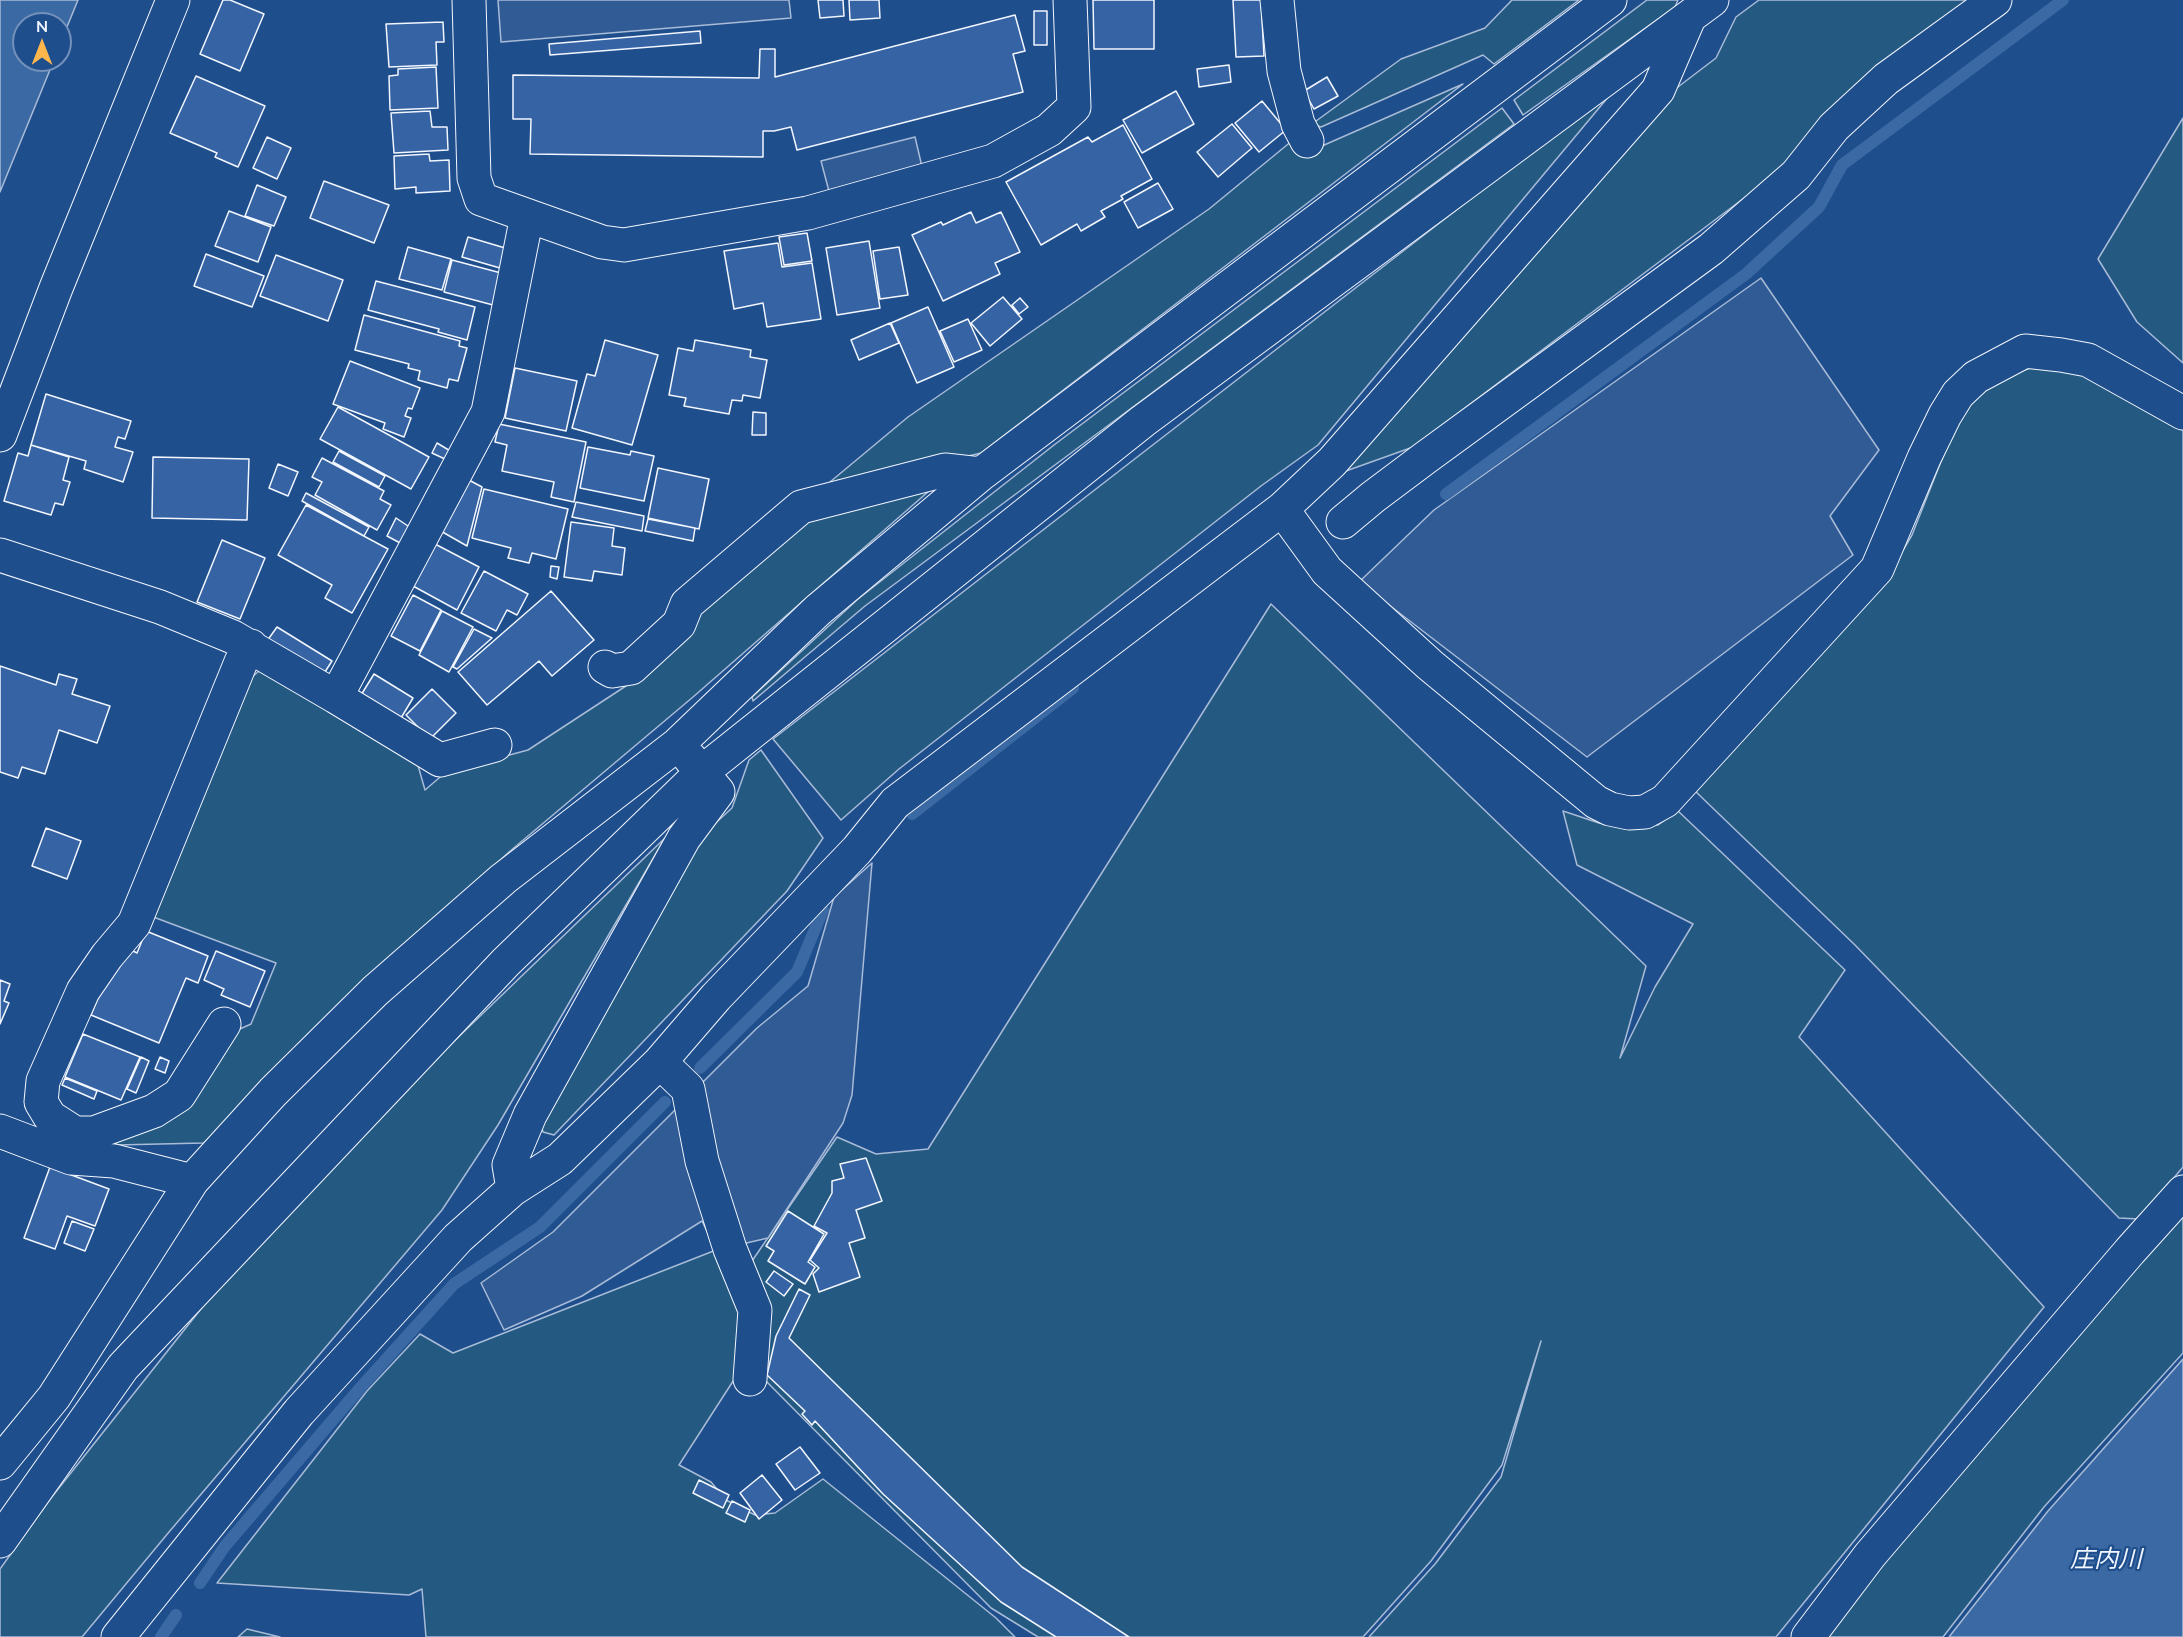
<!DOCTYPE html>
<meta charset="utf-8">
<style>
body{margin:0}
#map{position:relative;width:2183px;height:1637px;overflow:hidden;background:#1f4e8c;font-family:Mulish,sans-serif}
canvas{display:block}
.north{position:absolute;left:12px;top:12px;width:60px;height:60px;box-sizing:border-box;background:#1f4e8c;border:2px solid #7391ba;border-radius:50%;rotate:0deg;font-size:16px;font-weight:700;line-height:24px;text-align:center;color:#f2f6ff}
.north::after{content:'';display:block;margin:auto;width:21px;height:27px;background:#ffb74d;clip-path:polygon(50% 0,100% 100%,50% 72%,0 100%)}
</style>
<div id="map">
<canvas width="2183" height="1637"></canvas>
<div class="north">N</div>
</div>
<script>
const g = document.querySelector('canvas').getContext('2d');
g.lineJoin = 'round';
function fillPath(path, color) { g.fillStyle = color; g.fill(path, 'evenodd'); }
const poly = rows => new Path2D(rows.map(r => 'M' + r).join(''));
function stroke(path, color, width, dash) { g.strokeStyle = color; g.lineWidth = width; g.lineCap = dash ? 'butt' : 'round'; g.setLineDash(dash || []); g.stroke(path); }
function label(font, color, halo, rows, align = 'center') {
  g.font = font + ' Mulish,"Noto Sans JP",sans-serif'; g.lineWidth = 4.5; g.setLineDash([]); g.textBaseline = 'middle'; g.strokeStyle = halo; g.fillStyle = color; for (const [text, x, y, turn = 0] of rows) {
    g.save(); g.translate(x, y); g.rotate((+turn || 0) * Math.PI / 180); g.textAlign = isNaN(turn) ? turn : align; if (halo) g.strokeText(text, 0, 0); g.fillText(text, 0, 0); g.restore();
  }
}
const green = poly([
 [1512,0,1579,0,1494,64,1483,55,1321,127,1312,124,1401,59,1485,28,1512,0],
 [1647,0,1678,0,1675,7,1523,115,1514,100,1647,0],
 [1759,0,1979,0,1772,177,1413,447,1346,471,1674,90,1716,58,1736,17,1759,0],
 [1463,84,981,453,818,492,908,417,1209,209,1293,140,1306,153,1463,84],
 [1619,84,1318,445,1261,486,899,769,841,820,773,739,1619,84],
 [1502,108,1514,124,865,606,753,701,752,697,858,599,1054,445,1502,108],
 [2183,118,2183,363,2137,322,2098,259,2183,118],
 [2031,368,2095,375,2183,425,2183,1167,2139,1219,2119,1218,1855,945,1693,789,1886,579,1912,535,1957,421,1975,397,2000,377,2031,368],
 [937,484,693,697,509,852,372,976,266,1079,204,1143,116,1145,117,1133,233,1032,251,1024,276,963,148,915,247,681,264,667,415,755,425,790,446,772,528,750,632,682,692,610,793,520,937,484],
 [1271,604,1646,966,1620,1058,1655,987,1693,924,1577,865,1563,811,1599,823,1622,827,1658,825,1678,811,1845,970,1799,1037,2044,1307,1776,1637,1369,1637,1435,1564,1501,1477,1541,1341,1502,1465,1431,1561,1363,1637,1038,1637,991,1608,762,1377,752,1261,837,1137,876,1154,928,1149,1271,604],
 [761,750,823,838,787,891,554,1135,543,1132,539,1118,698,839,732,808,749,760,761,750],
 [665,838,498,1125,442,1210,169,1532,82,1637,0,1637,0,1569,51,1498,204,1305,421,1073,665,838],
 [2183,1212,2183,1353,2044,1507,1943,1637,1820,1637,2183,1212],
 [716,1250,741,1311,737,1375,679,1465,711,1482,726,1500,755,1515,775,1513,823,1479,996,1618,1015,1637,426,1637,422,1589,409,1595,217,1583,367,1391,420,1334,453,1353,716,1250],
 [247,1629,280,1637,238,1637,247,1629]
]);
const parking = poly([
 [498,0,789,0,791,18,501,42,498,0],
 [915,137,923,171,830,195,821,161,915,137],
 [1761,278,1879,450,1830,516,1853,555,1587,757,1359,582,1434,510,1761,278],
 [872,863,852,1095,843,1123,768,1238,716,1250,702,1221,582,1296,504,1330,481,1283,553,1232,757,1028,808,986,834,897,872,863]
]);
const water = poly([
 [0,0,78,0,60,44,60,24,24,24,24,60,54,60,0,192,0,0],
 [2183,1359,2183,1637,1949,1637,2048,1511,2183,1359]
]);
const stream = poly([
 [1446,494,1746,274,1819,207,1842,165,2063,0],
 [912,814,1073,688],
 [700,1068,797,972,823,910],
 [200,1583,225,1546,361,1387,454,1284,540,1227,665,1102],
 [161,1637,176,1615]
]);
const building = poly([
 [223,0,230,0,264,14,240,71,200,54,223,0],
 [818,0,843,0,844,16,820,18,818,0],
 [849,0,879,0,880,18,850,20,849,0],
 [1093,0,1154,0,1154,49,1094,49,1093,0],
 [1233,0,1261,0,1264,56,1236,57,1233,0],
 [1034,11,1047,11,1047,45,1034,45,1034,11],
 [1015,15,1025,51,1013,54,1023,92,797,150,791,127,774,131,763,131,763,157,530,154,531,119,513,119,513,75,759,78,760,49,775,49,775,77,1015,15],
 [443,22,444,42,436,42,437,65,389,67,386,24,443,22],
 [700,31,701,43,550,55,549,44,700,31],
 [1229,65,1231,82,1199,87,1197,69,1229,65],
 [436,67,438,108,390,110,389,76,398,75,398,69,436,67],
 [196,76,265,106,238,167,215,157,217,153,170,133,196,76],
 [1327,77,1338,96,1314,109,1304,91,1327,77],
 [1176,91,1194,124,1142,153,1123,120,1176,91],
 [1262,101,1286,130,1259,152,1235,123,1262,101],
 [430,111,432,127,447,127,448,150,394,153,391,113,430,111],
 [1232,124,1252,148,1218,177,1197,152,1232,124],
 [1123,125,1152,179,1121,196,1123,199,1101,211,1105,217,1081,231,1077,224,1041,245,1006,182,1088,137,1092,142,1123,125],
 [267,137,291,148,277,179,253,168,267,137],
 [429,154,430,161,449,160,450,191,416,193,416,187,395,189,394,156,429,154],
 [324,181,389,205,374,243,310,218,324,181],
 [1158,183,1173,209,1138,228,1124,202,1158,183],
 [257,185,286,197,274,226,245,216,257,185],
 [229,211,271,227,258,262,215,246,229,211],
 [971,212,976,223,1001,212,1020,252,995,263,1000,274,943,301,912,235,941,222,943,225,971,212],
 [807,233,812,261,784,265,779,237,807,233],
 [468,237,505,248,500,268,462,257,468,237],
 [869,241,880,308,837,315,826,248,869,241],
 [778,243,782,267,812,263,821,319,767,327,763,303,734,309,724,251,778,243],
 [408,247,451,259,442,290,399,279,408,247],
 [899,247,908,295,880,299,873,251,899,247],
 [206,254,264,276,252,307,194,286,206,254],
 [276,255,343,280,328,321,260,296,276,255],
 [452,260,501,273,493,305,444,292,452,260],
 [376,281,475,307,467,340,438,332,439,329,368,310,376,281],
 [1003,297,1022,319,990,346,971,323,1003,297],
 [1020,298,1028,307,1019,314,1012,305,1020,298],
 [928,307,954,367,917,383,891,323,928,307],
 [364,315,460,341,459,346,467,348,458,381,449,379,447,388,418,380,420,371,408,368,409,364,355,350,364,315],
 [968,319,982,350,954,362,940,331,968,319],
 [890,323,899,343,859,360,851,340,890,323],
 [605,340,658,355,632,445,572,428,587,374,595,376,605,340],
 [695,340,751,350,750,357,767,360,760,398,743,395,742,401,732,400,729,414,684,406,686,398,669,395,678,348,693,351,695,340],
 [350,361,420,388,412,409,408,408,405,416,411,418,404,437,383,429,385,423,333,404,350,361],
 [515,368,577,381,566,431,505,418,515,368],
 [46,394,131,421,125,439,118,437,115,447,133,452,123,482,84,469,86,461,31,445,46,394],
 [338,407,429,457,411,489,320,439,338,407],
 [753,412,766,413,766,435,752,435,753,412],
 [499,424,586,442,574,502,551,497,554,482,502,471,507,445,495,442,499,424],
 [437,443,452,452,447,460,432,453,437,443],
 [31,445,69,457,63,480,70,482,63,505,55,503,51,515,4,501,18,453,28,456,31,445],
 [588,447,630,455,631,451,654,456,644,501,580,488,588,447],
 [339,451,385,476,379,487,333,462,339,451],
 [153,457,249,459,247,520,152,518,153,457],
 [322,458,384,491,380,499,391,505,377,530,315,495,322,482,312,477,322,458],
 [278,464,298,472,288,496,269,488,278,464],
 [658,468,709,479,699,529,648,518,658,468],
 [467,479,482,487,467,546,439,530,467,479],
 [484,489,568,509,556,559,532,553,529,563,508,558,511,548,472,538,484,489],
 [306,493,369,527,364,536,302,501,306,493],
 [576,502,644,516,642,531,572,517,576,502],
 [306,505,388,549,352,613,325,598,332,585,278,555,306,505],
 [396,518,411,528,402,544,387,536,396,518],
 [648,519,695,528,693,541,645,531,648,519],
 [571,522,614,528,612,546,625,548,622,575,594,571,592,581,564,577,571,522],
 [222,540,265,558,240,619,197,602,222,540],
 [435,544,479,567,457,610,413,586,435,544],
 [551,566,559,567,557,579,550,577,551,566],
 [484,571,528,594,517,615,507,610,496,631,461,613,484,571],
 [551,591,594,640,552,676,539,661,487,705,458,672,551,591],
 [413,595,441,610,420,651,391,636,413,595],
 [442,611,473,627,449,672,419,655,442,611],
 [277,627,332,661,323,675,267,641,277,627],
 [474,629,492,638,457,669,453,667,474,629],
 [0,666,56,685,59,674,77,679,72,694,110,706,97,743,59,730,45,774,22,767,18,778,0,772,0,666],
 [374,674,413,698,401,718,361,695,374,674],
 [432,689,456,713,430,739,406,715,432,689],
 [46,828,81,841,67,879,32,866,46,828],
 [146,931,208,956,198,983,186,978,159,1043,91,1015,111,968,117,970,127,948,137,953,146,931],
 [216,951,265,971,250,1007,221,995,224,989,204,980,216,951],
 [0,980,10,984,4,1001,9,1003,0,1024,0,980],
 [83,1034,140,1057,121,1100,65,1077,83,1034],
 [141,1057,149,1061,136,1093,127,1089,141,1057],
 [160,1057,169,1061,165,1073,155,1069,160,1057],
 [65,1078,97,1091,94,1099,62,1085,65,1078],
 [866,1158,882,1201,856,1210,865,1238,849,1243,860,1277,819,1292,813,1274,819,1268,810,1260,827,1233,814,1226,832,1193,832,1181,844,1178,840,1164,866,1158],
 [50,1167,109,1189,95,1226,67,1216,55,1249,24,1238,50,1167],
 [788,1211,824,1234,808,1262,815,1267,805,1284,768,1261,774,1251,766,1246,788,1211],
 [72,1221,94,1229,85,1251,64,1243,72,1221],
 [774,1271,793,1284,784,1296,766,1282,774,1271],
 [799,1289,810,1295,789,1338,1022,1567,1129,1637,1056,1637,1001,1602,883,1494,815,1421,812,1425,802,1414,805,1411,767,1375,776,1336,799,1289],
 [800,1447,820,1473,795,1490,776,1464,800,1447],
 [762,1475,782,1500,759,1519,740,1493,762,1475],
 [699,1480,729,1495,723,1508,693,1493,699,1480],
 [732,1501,750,1510,745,1522,726,1513,732,1501]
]);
const minor = poly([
 [469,0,474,178,481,199,602,242,624,245,808,213,993,161,1049,130,1074,107,1070,0],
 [1277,0,1284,71,1298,124,1307,141],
 [0,435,56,288,173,0],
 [1282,509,1327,571,1430,665,1596,802,1610,809,1629,813,1645,812,1665,801,1877,569,1924,458,1945,415,1958,394,1976,377,2025,351,2061,355,2088,360,2183,413],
 [1343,522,1373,497,1425,458,1711,249,1796,175,1834,127,1886,79,1995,0],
 [0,555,160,607,233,637,336,697,488,412,527,216],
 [605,667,612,671,631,668,679,624,687,604,801,507,945,470,981,474],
 [336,697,440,760,495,745],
 [689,757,718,792,684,838,530,1115,509,1165,513,1189,560,1159,660,1062,688,1089,702,1161,730,1249,755,1310,750,1379],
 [224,1024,179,1095,154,1111,94,1133,75,1133,50,1117,41,1102,43,1081,83,991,107,956,134,924,241,662,251,646],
 [660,1062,716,997,857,850,895,803,1282,509,1332,462,1658,90,1689,18],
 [0,1131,71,1158,114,1161,192,1181],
 [0,1463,54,1397,192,1181,273,1092,375,991,503,879,678,744,818,610,981,474,1610,0],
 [0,1541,123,1367,506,962,702,772,1143,421,1712,0],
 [118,1637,299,1412,458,1238,513,1189],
 [1808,1637,1870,1555,2130,1251,2183,1192]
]);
const waterNames = [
 ["庄内川",2106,1560]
];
fillPath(green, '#245a82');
stroke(green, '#a8bbd7', 1.5);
fillPath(parking, '#305b95');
stroke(parking, '#a8bbd7', 1.5);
fillPath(water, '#3b69a3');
stroke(water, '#a8bbd7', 1.5);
stroke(stream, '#3b69a3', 12);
fillPath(building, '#3563a3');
stroke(building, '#f2f6ff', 1.5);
stroke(minor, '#f2f6ff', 35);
stroke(minor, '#1f4e8c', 33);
label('italic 24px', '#f2f6ff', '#1f4e8c', waterNames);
</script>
